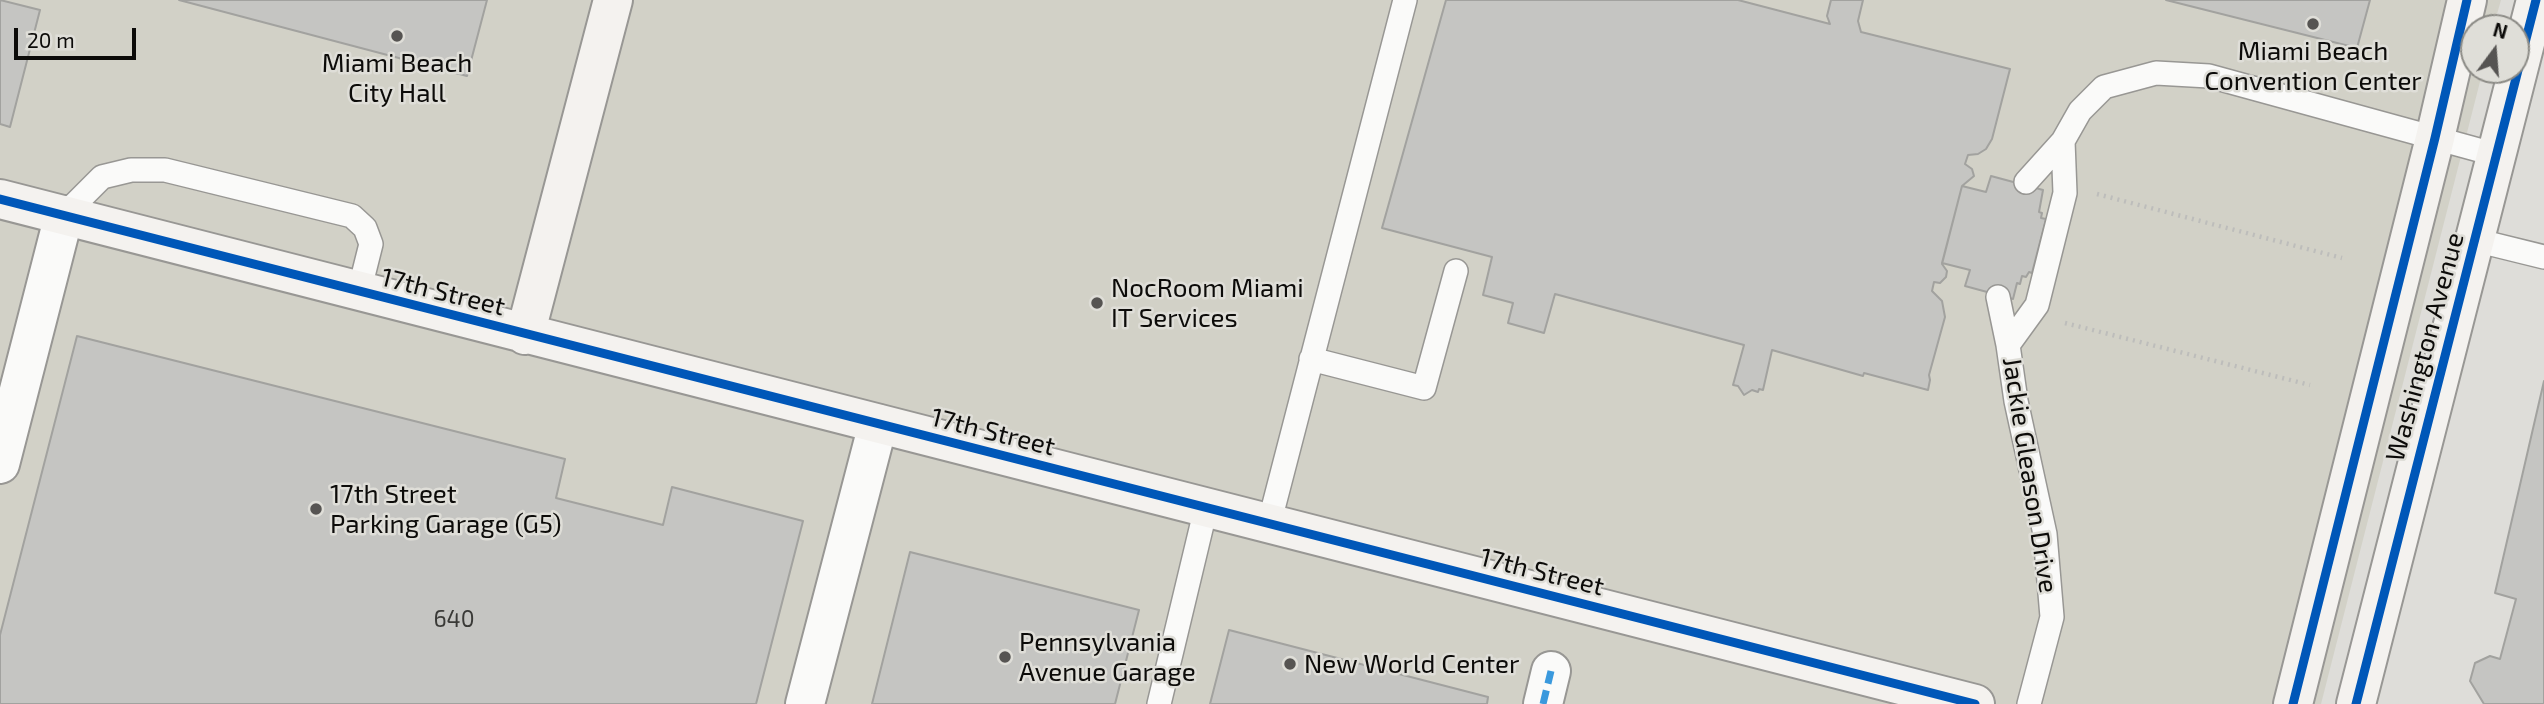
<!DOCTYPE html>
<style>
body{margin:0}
#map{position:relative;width:2544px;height:704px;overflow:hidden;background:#deddd9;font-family:"Exo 2",sans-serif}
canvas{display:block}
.north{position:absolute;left:2460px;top:14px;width:70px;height:70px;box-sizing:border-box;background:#dfded8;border:2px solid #8b8a85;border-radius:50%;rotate:16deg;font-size:19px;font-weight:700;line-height:28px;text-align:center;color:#0c0b09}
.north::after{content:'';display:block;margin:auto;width:24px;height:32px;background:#565452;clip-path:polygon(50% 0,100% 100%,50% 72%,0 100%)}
.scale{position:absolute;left:14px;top:28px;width:122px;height:32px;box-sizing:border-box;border:4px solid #0c0b09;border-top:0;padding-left:9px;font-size:21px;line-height:24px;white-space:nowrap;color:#0c0b09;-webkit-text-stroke:5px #dfded8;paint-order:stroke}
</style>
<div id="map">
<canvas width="2544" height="704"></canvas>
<div class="north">N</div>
<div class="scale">20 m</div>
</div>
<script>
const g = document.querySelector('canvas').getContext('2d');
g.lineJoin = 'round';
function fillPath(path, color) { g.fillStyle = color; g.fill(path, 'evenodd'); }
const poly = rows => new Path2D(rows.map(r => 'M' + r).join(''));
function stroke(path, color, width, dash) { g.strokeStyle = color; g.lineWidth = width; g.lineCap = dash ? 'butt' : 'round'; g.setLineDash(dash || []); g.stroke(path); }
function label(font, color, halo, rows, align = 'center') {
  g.font = font + ' "Exo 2",sans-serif'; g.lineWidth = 5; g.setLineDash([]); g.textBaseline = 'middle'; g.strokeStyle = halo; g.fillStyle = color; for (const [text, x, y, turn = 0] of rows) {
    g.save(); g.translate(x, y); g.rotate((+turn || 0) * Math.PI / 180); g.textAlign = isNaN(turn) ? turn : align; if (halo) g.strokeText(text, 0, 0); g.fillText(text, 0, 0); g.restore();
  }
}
const built = poly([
 [0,0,2501,0,2493,28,2474,28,2474,70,2483,70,2321,704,0,704]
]);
const building = poly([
 [0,0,40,10,10,127,0,124,0,0],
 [179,0,487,0,467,76,179,0],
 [1446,0,1738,0,1830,24,1827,16,1831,0,1863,0,1858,21,1861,32,2010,69,1992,139,1986,149,1978,154,1968,155,1965,164,1972,169,1974,176,1962,186,1942,264,1947,271,1946,277,1940,283,1934,282,1932,291,1942,301,1945,317,1929,375,1930,380,1928,390,1864,373,1863,376,1772,350,1763,390,1759,389,1758,392,1752,390,1744,395,1738,386,1733,385,1744,345,1555,294,1544,333,1508,323,1513,303,1483,295,1492,257,1382,228,1446,0],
 [2166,0,2370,0,2357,48,2166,0],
 [1991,176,2043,190,2039,212,2042,213,2041,218,2046,219,2032,273,2029,272,2026,277,2022,276,2020,284,2017,283,2013,299,1965,286,1970,270,1942,263,1962,186,1986,192,1991,176],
 [77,336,565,459,556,498,663,525,672,487,803,521,756,704,0,704,0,635,77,336],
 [2544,381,2544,704,2484,704,2470,681,2475,663,2490,656,2500,659,2516,599,2495,593,2544,381],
 [910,552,1139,610,1115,704,872,704,910,552],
 [1229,630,1488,697,1487,704,1210,704,1229,630]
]);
const path = poly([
 [2097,194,2342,258],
 [2065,323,2310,385]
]);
const lane = poly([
 [2026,182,2063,141],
 [64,215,102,177,131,170,165,170,352,216,365,228,371,244,359,292],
 [2475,240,2544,257],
 [1998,297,2008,345],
 [1311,359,1424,388,1456,271],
 [1269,524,1405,0],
 [1159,704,1206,508],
 [2029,704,2052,617,2045,534,2016,401,2008,345,2037,305,2065,193,2063,141,2080,111,2104,87,2156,73,2209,76,2497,155]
]);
const street = poly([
 [0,464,64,215],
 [805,704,878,424],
 [1543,704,1551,671]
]);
const secondary = poly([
 [0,199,1975,704],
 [525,335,613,0],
 [2293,704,2435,138,2467,0],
 [2356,704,2536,0]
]);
const quiet = poly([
 [1543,704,1551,671]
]);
const cycleway = poly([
 [0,199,1975,704],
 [2293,704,2435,138,2467,0],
 [2356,704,2536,0]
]);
const markers = [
 [2313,24,7,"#565452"],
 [397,36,7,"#565452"],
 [1097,303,7,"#565452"],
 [316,509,7,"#565452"],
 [1005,657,7,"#565452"],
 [1290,664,7,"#565452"]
];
const numberNames = [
 ["640",454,619]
];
const poiNames = [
 ["Miami Beach",2313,51,"center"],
 ["Convention Center",2313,81,"center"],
 ["Miami Beach",397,63,"center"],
 ["City Hall",397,93,"center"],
 ["NocRoom Miami",1111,288],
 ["IT Services",1111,318],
 ["17th Street",330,494],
 ["Parking Garage (G5)",330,524],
 ["Pennsylvania",1019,642],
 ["Avenue Garage",1019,672],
 ["New World Center",1304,664]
];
const streetNames = [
 ["17th Street",443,292,14],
 ["Washington Avenue",2425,347,-75],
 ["17th Street",993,432,14],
 ["Jackie Gleason Drive",2030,475,81],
 ["17th Street",1542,572,14]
];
fillPath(built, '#d2d1c7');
fillPath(building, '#c5c5c2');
stroke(building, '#a2a29f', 2);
stroke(lane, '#989794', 26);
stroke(street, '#989794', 42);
stroke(secondary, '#989794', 42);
stroke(path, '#bdbdbb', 4.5, [2, 5]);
stroke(lane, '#fafaf9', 23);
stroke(street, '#fafaf9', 38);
stroke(secondary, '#f4f2ef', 38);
stroke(quiet, '#3a99dd', 7, [14, 7]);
stroke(cycleway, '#0057b8', 9);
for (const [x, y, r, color] of markers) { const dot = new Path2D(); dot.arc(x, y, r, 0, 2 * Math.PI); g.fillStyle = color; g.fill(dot); stroke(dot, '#dfded8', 2.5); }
label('23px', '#3a3a37', null, numberNames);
label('26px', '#0c0b09', '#dfded8', poiNames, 'left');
label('26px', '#0c0b09', '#dfded8', streetNames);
</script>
